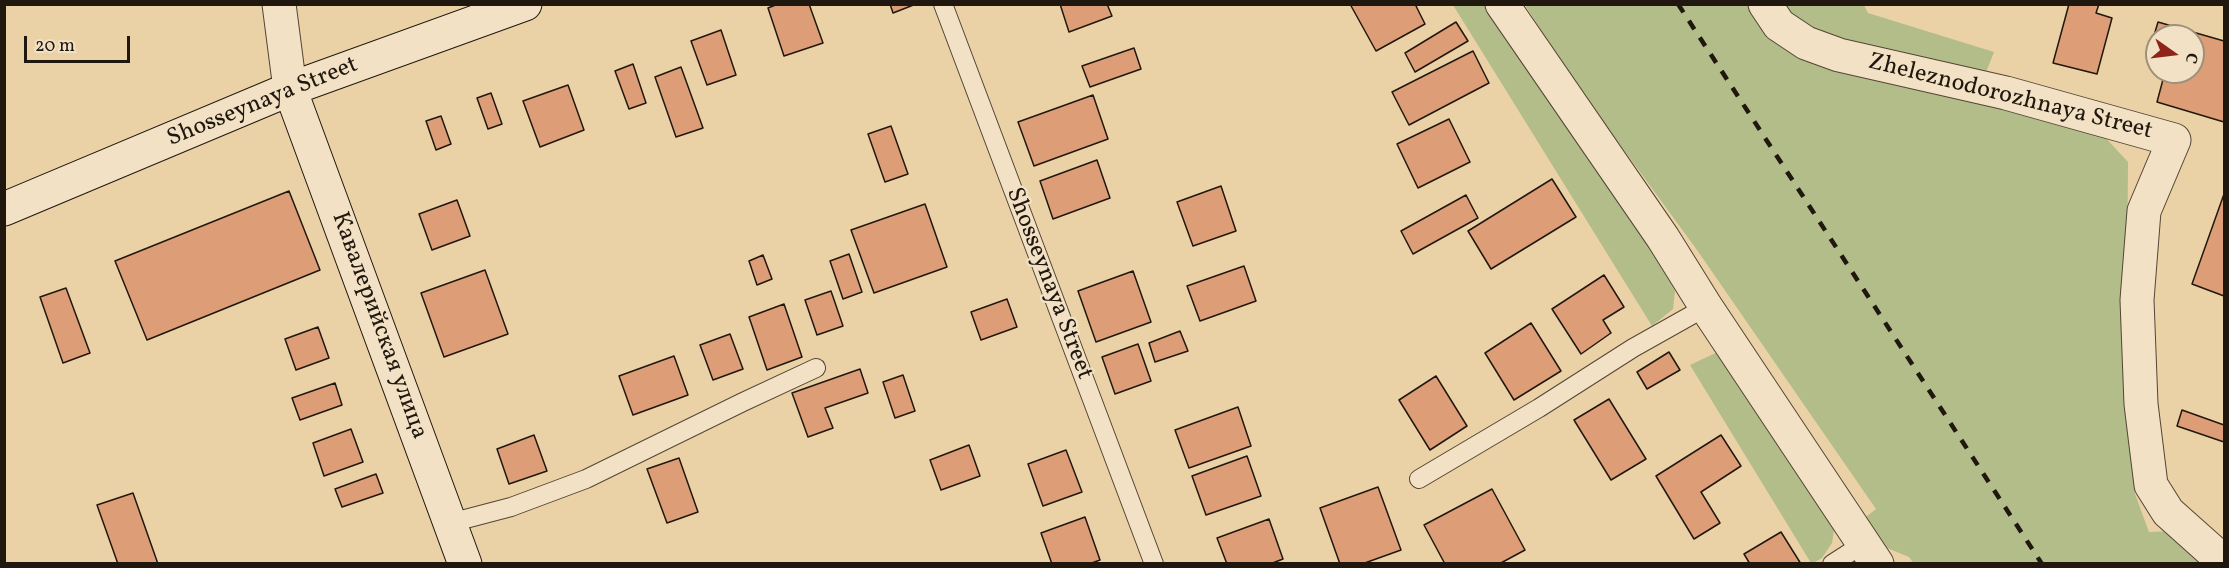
<!DOCTYPE html>
<meta charset="utf-8">
<style>
body{margin:0}
#map{position:relative;width:2229px;height:568px;overflow:hidden;background:#ebd1a6;font-family:Vollkorn,serif}
canvas{display:block}
.frame{position:absolute;inset:0;border:6px solid #20180f;pointer-events:none}
.north{position:absolute;left:2145px;top:24px;width:60px;height:60px;box-sizing:border-box;background:#f2e1c5;border:2px solid #9e917c;border-radius:50%;rotate:104deg;font-size:16px;font-weight:700;line-height:24px;text-align:center;color:#20180f}
.north::after{content:'';display:block;margin:auto;width:21px;height:27px;background:#8f2418;clip-path:polygon(50% 0,100% 100%,50% 72%,0 100%)}
.scale{position:absolute;left:24px;top:36px;width:106px;height:27px;box-sizing:border-box;border:3px solid #20180f;border-top:0;padding-left:8px;font-size:18px;line-height:21px;white-space:nowrap;color:#20180f;-webkit-text-stroke:4px #f2e1c5;paint-order:stroke}
</style>
<div id="map">
<canvas width="2229" height="568"></canvas>
<div class="frame"></div>
<div class="north">С</div>
<div class="scale">20 m</div>
</div>
<script>
const g = document.querySelector('canvas').getContext('2d');
g.lineJoin = 'round';
function fillPath(path, color) { g.fillStyle = color; g.fill(path, 'evenodd'); }
const poly = rows => new Path2D(rows.map(r => 'M' + r).join(''));
function stroke(path, color, width, dash) { g.strokeStyle = color; g.lineWidth = width; g.lineCap = dash ? 'butt' : 'round'; g.setLineDash(dash || []); g.stroke(path); }
function label(font, color, halo, rows, align = 'center') {
  g.font = font + ' Vollkorn,serif'; g.lineWidth = 4.5; g.setLineDash([]); g.textBaseline = 'middle'; g.strokeStyle = halo; g.fillStyle = color; for (const [text, x, y, turn = 0] of rows) {
    g.save(); g.translate(x, y); g.rotate((+turn || 0) * Math.PI / 180); g.textAlign = isNaN(turn) ? turn : align; if (halo) g.strokeText(text, 0, 0); g.fillText(text, 0, 0); g.restore();
  }
}
const green = poly([
 [1453,5,1488,5,1661,264,1675,291,1673,309,1652,326],
 [1525,5,1757,5,1760,12,2102,134,2128,162,2126,406,2135,494,2149,532,2171,531,2211,563,1914,564,1909,557,1887,548,1866,517,1876,509,1697,250,1572,79],
 [1775,5,1864,5,1868,13,1994,52,1983,80,1799,27],
 [1724,349,1836,518,1832,543,1822,558,1813,563,1811,563,1690,365]
]);
const building = poly([
 [778,4,809,4,823,43,784,56,768,8,778,4],
 [890,4,916,4,893,13,890,4],
 [1060,4,1107,4,1112,16,1069,32,1060,4],
 [1350,4,1415,4,1425,24,1376,51,1350,4],
 [2069,4,2099,4,2096,13,2112,18,2097,74,2053,63,2069,4],
 [1456,22,1468,41,1415,72,1405,53,1456,22],
 [2158,22,2224,41,2224,122,2157,102,2165,72,2193,72,2193,36,2157,36,2157,50,2150,49,2158,22],
 [721,30,736,75,707,85,691,41,721,30],
 [1134,48,1141,69,1090,87,1082,66,1134,48],
 [1473,51,1489,83,1409,125,1392,92,1473,51],
 [633,64,646,103,629,109,615,71,633,64],
 [681,67,703,128,676,137,655,77,681,67],
 [568,85,584,130,540,147,523,101,568,85],
 [491,93,502,124,488,129,477,98,491,93],
 [1093,95,1108,139,1034,166,1018,122,1093,95],
 [441,116,451,144,436,150,426,121,441,116],
 [1449,119,1470,162,1418,188,1397,144,1449,119],
 [891,126,908,174,885,182,868,134,891,126],
 [1097,160,1110,198,1053,219,1040,181,1097,160],
 [1552,179,1576,217,1491,269,1468,231,1552,179],
 [1221,186,1236,231,1193,246,1177,202,1221,186],
 [289,191,320,270,147,340,115,261,289,191],
 [2224,194,2224,296,2192,284,2224,194],
 [1466,195,1478,218,1413,254,1401,231,1466,195],
 [457,200,470,236,432,250,419,214,457,200],
 [925,204,947,267,874,293,851,230,925,204],
 [849,254,862,292,843,299,830,261,849,254],
 [763,255,772,279,757,285,749,261,763,255],
 [1244,266,1256,301,1200,321,1187,286,1244,266],
 [485,270,508,334,444,357,421,293,485,270],
 [1133,271,1151,322,1096,342,1078,291,1133,271],
 [1604,275,1624,307,1603,320,1611,333,1581,354,1552,309,1604,275],
 [66,288,90,353,63,363,40,297,66,288],
 [831,291,843,326,817,335,805,300,831,291],
 [1007,299,1017,327,981,340,971,312,1007,299],
 [784,304,802,357,767,370,749,317,784,304],
 [1531,323,1561,371,1514,400,1485,353,1531,323],
 [318,327,329,358,296,370,285,339,318,327],
 [1180,331,1188,351,1155,362,1149,343,1180,331],
 [730,334,743,369,713,380,700,345,730,334],
 [1138,344,1151,381,1115,394,1102,357,1138,344],
 [1669,352,1680,370,1647,389,1637,372,1669,352],
 [674,356,688,395,633,415,619,376,674,356],
 [860,369,868,393,825,408,833,428,808,437,792,393,860,369],
 [903,375,915,411,895,418,883,382,903,375],
 [1436,376,1467,426,1430,450,1399,400,1436,376],
 [335,383,342,405,300,420,292,398,335,383],
 [1609,399,1646,459,1611,480,1574,420,1609,399],
 [1238,407,1251,446,1189,468,1175,430,1238,407],
 [2182,410,2224,425,2224,442,2177,426,2182,410],
 [351,429,363,462,324,476,313,443,351,429],
 [534,435,547,471,509,484,497,449,534,435],
 [1721,435,1741,466,1701,492,1720,523,1694,539,1656,476,1721,435],
 [969,445,980,476,941,490,930,460,969,445],
 [1066,450,1082,492,1043,506,1028,464,1066,450],
 [1247,456,1261,496,1206,515,1192,476,1247,456],
 [679,458,698,512,667,523,647,469,679,458],
 [376,474,383,493,342,507,335,489,376,474],
 [1378,487,1401,550,1362,564,1340,564,1320,508,1378,487],
 [1492,489,1525,550,1499,564,1445,564,1424,525,1492,489],
 [133,493,158,564,118,564,97,505,133,493],
 [1085,517,1100,560,1089,564,1052,564,1041,533,1085,517],
 [1269,519,1283,559,1270,564,1227,564,1217,538,1269,519],
 [1781,532,1801,564,1750,564,1744,554,1781,532]
]);
const lane = poly([
 [943,4,1154,564],
 [1419,479,1539,408,1633,348,1706,307],
 [450,523,511,507,586,479,743,402,816,368],
 [1832,564,1863,544]
]);
const street = poly([
 [279,4,290,89],
 [1502,4,1663,238,1706,307,1877,564],
 [1765,4,1779,25,1806,43,1839,55,2006,93,2174,140,2144,211,2137,300,2141,404,2151,485,2168,512,2224,562]
]);
const secondary = poly([
 [290,89,465,564],
 [4,209,290,89,525,4]
]);
const rail = poly([
 [1678,4,2042,564]
]);
const streetNames = [
 ["Zheleznodorozhnaya Street",2010,98,14],
 ["Shosseynaya Street",263,103,-22],
 ["Shosseynaya Street",1048,284,69],
 ["Кавалерийская улица",378,326,70]
];
fillPath(green, '#b3bd8a');
fillPath(building, '#dd9d76');
stroke(building, '#20180f', 1.5);
stroke(lane, '#534635', 20);
stroke(street, '#534635', 35);
stroke(secondary, '#20180f', 35);
stroke(lane, '#f2e1c5', 18);
stroke(street, '#f2e1c5', 33);
stroke(secondary, '#f2e1c5', 33);
stroke(rail, '#20180f', 4.5, [10, 10]);
label('24px', '#20180f', '#f2e1c5', streetNames);
</script>
